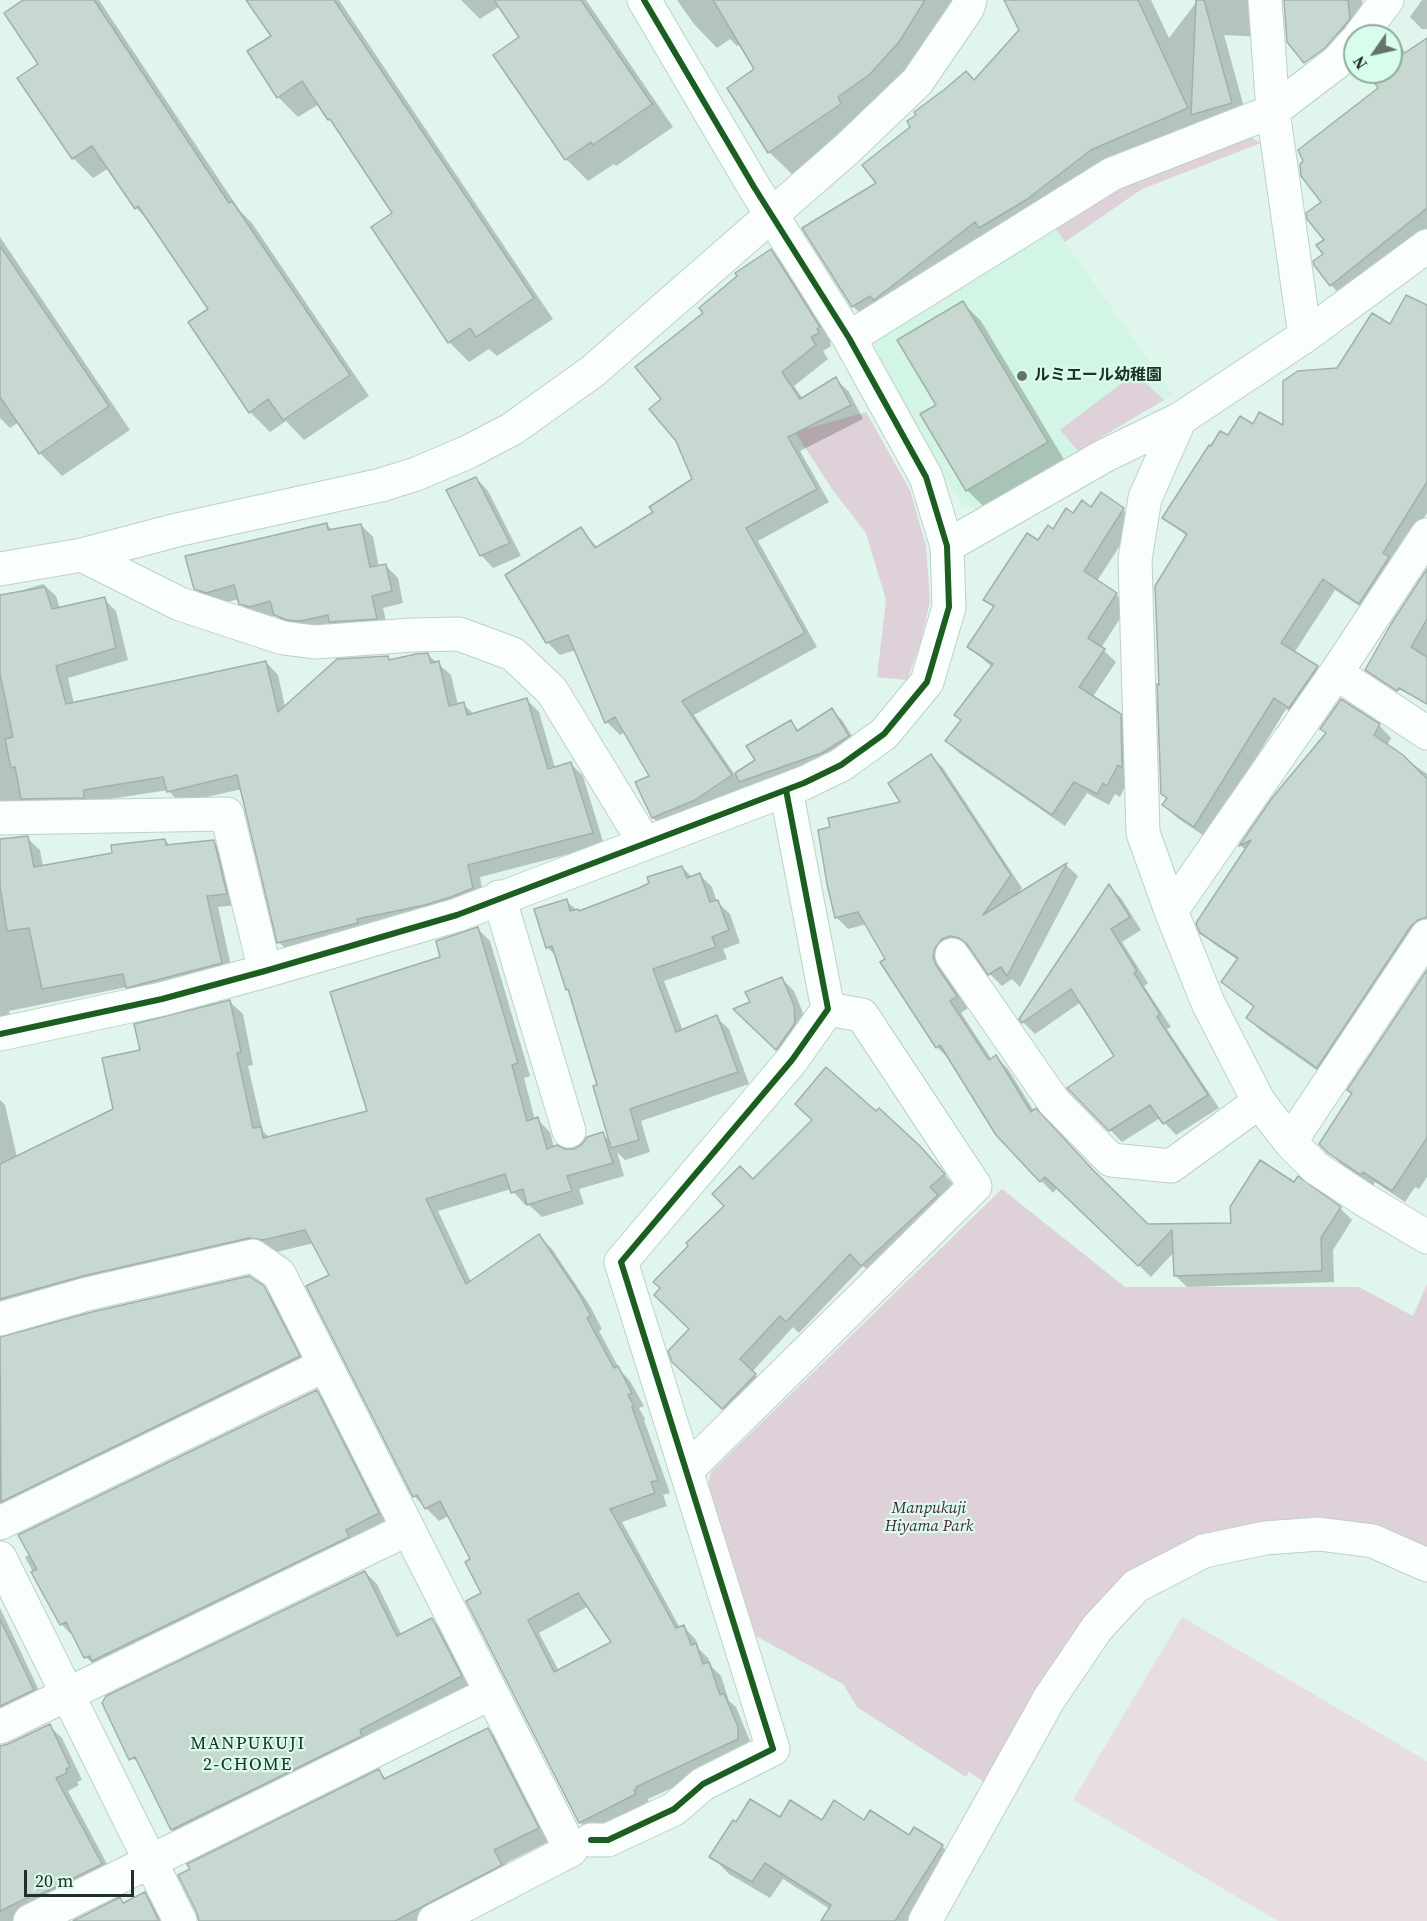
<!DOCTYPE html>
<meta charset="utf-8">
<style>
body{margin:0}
#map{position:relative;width:1427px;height:1921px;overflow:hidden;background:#e0f5eb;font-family:"Source Serif 4",serif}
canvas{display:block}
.north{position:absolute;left:1343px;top:24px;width:60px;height:60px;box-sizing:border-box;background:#d8fdeb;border:2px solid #8fab9d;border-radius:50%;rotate:236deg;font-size:16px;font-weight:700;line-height:24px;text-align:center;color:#212f29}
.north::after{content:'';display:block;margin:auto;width:21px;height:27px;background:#64746d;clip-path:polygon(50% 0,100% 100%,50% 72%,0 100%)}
.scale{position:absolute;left:24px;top:1870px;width:110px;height:27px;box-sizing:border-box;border:3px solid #212f29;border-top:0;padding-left:8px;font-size:18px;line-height:21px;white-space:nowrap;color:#212f29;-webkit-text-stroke:4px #d8fdeb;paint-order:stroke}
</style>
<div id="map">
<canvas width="1427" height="1921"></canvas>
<div class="north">N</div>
<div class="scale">20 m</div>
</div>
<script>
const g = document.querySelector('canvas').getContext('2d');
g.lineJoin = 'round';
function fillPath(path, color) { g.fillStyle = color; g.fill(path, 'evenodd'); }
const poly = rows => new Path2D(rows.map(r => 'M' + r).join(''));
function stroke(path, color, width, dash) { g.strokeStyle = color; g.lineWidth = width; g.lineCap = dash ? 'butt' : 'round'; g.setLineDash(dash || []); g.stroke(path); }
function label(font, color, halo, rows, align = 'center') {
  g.font = font + ' "Source Serif 4","Noto Sans JP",serif'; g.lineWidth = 4.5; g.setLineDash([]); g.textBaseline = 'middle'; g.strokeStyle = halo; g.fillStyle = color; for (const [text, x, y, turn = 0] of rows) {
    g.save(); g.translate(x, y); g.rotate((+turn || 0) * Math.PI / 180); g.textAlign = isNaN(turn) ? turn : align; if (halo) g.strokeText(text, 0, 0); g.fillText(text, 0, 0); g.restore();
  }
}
const built = poly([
 [1053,225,1173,395,977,510,962,505,873,356,875,338]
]);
const green = poly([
 [1182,1617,1427,1761,1427,1921,1278,1921,1073,1800]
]);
const forest = poly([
 [1245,134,1261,143,1142,189,1065,242,1053,225,1104,193],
 [1135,373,1164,400,1078,451,1060,430],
 [866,412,910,490,926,546,930,601,920,645,907,680,877,677,886,600,866,533,832,489,795,432],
 [1002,1189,1125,1287,1359,1287,1413,1316,1427,1284,1427,1546,1371,1524,1304,1519,1263,1523,1083,1622,1041,1681,987,1784,969,1772,966,1777,857,1707,843,1684,756,1636,706,1492,711,1472]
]);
const shadow = poly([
 [26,0,99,0,240,211,252,223,369,396,304,440,286,421,270,432,250,412,210,310,152,224,136,208,109,168,93,178,73,158,40,65],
 [248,0,339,0,553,319,497,356,489,349,469,362,449,342,394,213,336,126,319,104,298,117,278,97,273,36],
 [461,0,586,0,673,127,616,166,614,164,588,181,566,159,495,55,521,37,500,6,480,19],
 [677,0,959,0,922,66,793,175,769,152,756,69,741,44,737,46,730,39,717,48,694,24],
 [1042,0,1151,0,1169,38,1198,0,1270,0,1263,37,1224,35,1247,118,869,322,853,306,804,229,878,184,974,82,1049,35],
 [1285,0,1362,0,1364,34,1303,36],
 [1422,0,1427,0,1427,29,1422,29,1410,17],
 [1401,47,1427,78,1427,229,1343,297,1331,285,1325,254,1323,202,1380,88,1372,76,1375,72,1391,72,1391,54],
 [0,237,130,430,62,476,40,453,19,422,10,428,0,418],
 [771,251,784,264,832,341,830,343,831,346,823,351,828,359,794,386,803,399,836,379,849,392,863,419,800,451,829,502,758,541,817,647,694,715,735,775,757,760,790,722,800,731,832,710,842,720,859,747,751,792,746,787,709,813,666,830,652,817,651,776,625,732,620,735,607,722,576,650,560,655,547,642,581,529,598,548,655,512,694,479,663,399,706,313],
 [963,303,981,321,1065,461,985,508,967,490,922,415,938,405],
 [1427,307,1427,513,1395,565,1372,614,1335,590,1294,653,1317,667,1329,679,1301,719,1286,709,1207,838,1176,817,1164,805,1168,799,1187,536,1164,518,1211,448,1229,437,1254,426,1284,428,1338,369,1390,327],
 [476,478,488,491,521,556,493,568,481,555],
 [1101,494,1123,510,1135,522,1097,581,1116,594,1128,606,1101,648,1116,662,1092,698,1120,715,1132,728,1130,776,1120,797,1115,794,1109,805,1087,793,1065,826,959,753,947,741,962,721,992,667,969,647,994,608,985,599,1039,542,1074,515,1092,509],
 [326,524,333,531,361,525,373,537,379,567,386,566,398,578,403,603,383,608,388,630,288,627,276,615,263,619,253,616,241,603,239,599,219,604,208,601,195,588],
 [43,584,56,596,60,609,104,599,116,611,128,660,68,678,74,704,266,662,278,675,285,707,388,657,392,661,428,655,451,675,458,705,463,704,474,714,527,700,539,712,555,768,571,764,583,776,604,845,480,877,484,899,291,954,279,942,242,789,180,803,168,790,0,816,0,597],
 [1427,607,1427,703,1383,674],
 [1379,725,1391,738,1387,746,1427,774,1427,934,1329,1079,1260,1030,1248,1018,1255,1008,1235,993,1223,982,1238,960,1214,944,1201,932,1246,850,1241,846,1274,798],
 [931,756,943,768,1022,888,1016,896,1066,865,1078,876,1020,987,1012,979,1002,986,990,974,973,949,963,948,945,970,948,979,968,1008,961,1013,992,1060,996,1057,1008,1069,1034,1111,1148,1226,1233,1224,1295,1184,1340,1208,1352,1220,1333,1250,1334,1282,1187,1287,1175,1275,1174,1252,1151,1277,1058,1187,1053,1193,997,1134,949,1059,937,1047,867,924,848,929,836,917],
 [0,838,27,838,40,850,43,867,114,855,165,840,170,846,213,842,226,854,238,905,218,907,233,975,140,999,127,987,9,1011,11,1021,0,1023],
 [682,867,692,877,700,875,712,887,717,902,730,914,740,943,723,949,727,959,664,981,683,1031,716,1017,729,1029,749,1084,641,1121,650,1152,625,1160,617,1152,624,1176,579,1189,584,1204,542,1217,528,1204,525,1205,511,1189,438,1211,471,1282,539,1236,552,1249,590,1306,602,1329,599,1331,620,1370,630,1381,644,1406,639,1408,645,1419,644,1420,670,1493,663,1495,667,1506,622,1522,680,1628,684,1627,696,1640,699,1649,708,1658,712,1667,721,1676,729,1701,736,1707,750,1741,750,1752,648,1799,649,1802,645,1803,647,1807,593,1835,580,1822,483,1593,472,1560,449,1516,439,1521,414,1496,332,1276,314,1243,0,1318,0,1100,5,1105,17,1157,115,1110,141,1051,230,1002,243,1014,253,1065,248,1066,263,1131,269,1137,369,1112,442,958,478,929,490,941,530,1076,524,1078,535,1120,537,1119,550,1132,554,1148,565,1151,574,1151,603,1134,611,1142,599,1086,571,993,567,989,557,957,547,947,566,901,580,913,640,890],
 [589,1606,613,1642,559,1671,539,1633],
 [1109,886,1121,898,1141,930,1122,942,1148,983,1144,986,1171,1027,1167,1029,1219,1108,1176,1135,1160,1118,1122,1142,1069,1088,1116,1056,1081,1002,1035,1034,1023,1022],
 [1427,973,1427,1177,1419,1189,1415,1187,1405,1202,1375,1182,1373,1186,1342,1165,1321,1144],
 [782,979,794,991,805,1018,789,1061,736,1009,752,1003],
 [931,1160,956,1187,875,1277,863,1266,799,1333,793,1327,752,1372,767,1387,735,1420,686,1374,691,1330,753,1181],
 [263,1287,276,1301,311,1369,15,1514,3,1502,0,1504,0,1339],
 [316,1392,329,1404,390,1526,98,1669,86,1657,73,1636,61,1624,25,1557],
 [365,1572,377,1584,402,1636,432,1620,444,1632,472,1688,184,1841,172,1829,142,1767,133,1758],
 [0,1608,45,1703,0,1726],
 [49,1726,62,1738,82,1780,77,1782,79,1785,68,1791,114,1877,29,1921,0,1921,0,1747,9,1745],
 [488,1729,500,1742,550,1841,506,1863,514,1878,433,1921,200,1921,379,1771,387,1780],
 [780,1819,822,1822,865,1822,942,1846,959,1864,923,1921,823,1921,830,1909,783,1879,770,1898,729,1874,711,1856],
 [145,1894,157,1907,164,1921,76,1921,120,1899,125,1904]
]);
const building = poly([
 [23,0,94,0,229,203,232,201,350,375,283,420,268,399,249,413,188,322,208,309,138,206,135,209,92,146,72,159,17,78,38,64,4,13,23,0],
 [246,0,334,0,534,298,476,337,470,328,448,343,371,227,392,213,330,119,328,120,302,81,277,98,247,51,271,36,246,0],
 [494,0,581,0,652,104,593,145,591,142,565,160,493,55,519,37,494,0],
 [713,0,925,0,899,42,870,74,838,97,841,104,768,153,727,88,754,69,713,0],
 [1004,0,1138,0,1188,108,1091,150,1026,200,979,228,975,222,874,300,870,296,852,307,802,228,876,183,862,165,910,127,907,121,916,115,914,112,945,89,966,71,974,80,1019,30,1004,0],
 [1196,0,1204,0,1232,103,1191,115,1196,0],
 [1284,0,1348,0,1350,19,1325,48,1304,63,1287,42,1284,0],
 [1427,38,1427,208,1330,286,1314,265,1313,261,1323,254,1316,245,1324,240,1307,219,1306,213,1321,202,1301,176,1300,164,1303,161,1298,150,1378,88,1370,76,1376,72,1391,72,1391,62,1427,38],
 [0,246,109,406,39,454,0,397,0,246],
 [771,249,820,327,817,329,819,333,811,337,816,345,782,372,800,399,836,377,851,405,788,437,817,489,746,528,805,633,682,701,732,775,695,800,652,818,635,782,649,776,615,717,605,723,568,635,546,643,505,575,581,527,595,548,653,512,649,507,692,479,676,441,649,409,661,399,635,367,703,313,699,308,737,276,735,273,771,249],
 [1406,295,1427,305,1427,482,1383,553,1389,557,1359,604,1323,579,1281,643,1318,666,1289,708,1274,698,1194,827,1162,805,1167,798,1161,794,1157,684,1159,685,1155,586,1187,534,1162,518,1209,445,1211,446,1220,431,1228,435,1240,416,1253,424,1259,412,1283,425,1283,381,1298,371,1337,368,1372,313,1390,324,1406,295],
 [963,301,1048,442,966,491,920,414,936,405,897,340,963,301],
 [476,477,510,543,480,556,446,490,476,477],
 [1101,492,1124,508,1084,571,1117,593,1088,638,1105,649,1079,687,1121,714,1122,768,1118,765,1107,786,1103,783,1097,794,1074,782,1052,815,945,741,961,720,954,715,993,664,967,647,994,606,983,600,1027,533,1038,540,1048,525,1053,529,1066,508,1073,513,1082,500,1091,507,1101,492],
 [327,523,328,530,361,524,370,567,386,564,392,591,372,596,377,619,329,622,328,615,301,621,287,620,274,615,270,601,250,607,239,604,234,585,206,593,194,589,185,556,327,523],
 [1427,569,1427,619,1411,647,1427,657,1427,704,1399,688,1397,691,1365,670,1391,624,1427,569],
 [45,587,52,609,105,597,116,648,56,666,66,704,266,661,278,712,337,659,388,656,389,660,416,654,428,653,431,663,439,661,449,706,464,702,467,715,527,698,548,769,571,762,593,833,468,865,473,888,451,897,425,905,357,919,358,923,277,943,237,775,167,792,163,777,84,790,84,798,21,799,15,767,11,768,5,739,13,737,0,674,0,595,45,587],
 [1341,699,1380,724,1374,735,1403,755,1427,779,1427,917,1418,920,1411,926,1317,1068,1246,1018,1254,1006,1221,982,1238,958,1200,933,1196,923,1251,840,1239,846,1272,798,1326,733,1320,729,1341,699],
 [832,708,849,736,822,753,739,782,735,773,755,760,746,746,791,720,797,731,832,708],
 [931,754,1011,875,983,915,1067,863,1007,976,1001,967,988,975,967,944,959,938,950,936,942,939,935,948,933,957,936,965,957,996,950,1001,989,1060,996,1055,1031,1112,1036,1108,1093,1170,1148,1224,1231,1223,1230,1207,1260,1160,1294,1182,1298,1176,1341,1207,1321,1238,1322,1271,1174,1276,1172,1230,1138,1266,1045,1177,1040,1182,996,1135,940,1045,936,1048,880,962,885,959,858,912,835,918,827,884,818,830,830,827,828,818,900,802,888,783,931,754],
 [28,836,34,867,112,853,111,845,165,839,166,845,214,840,227,894,207,896,222,963,126,988,123,974,42,989,29,928,7,931,0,886,0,839,28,836],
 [682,866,687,878,700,873,710,902,718,900,729,930,712,937,716,947,653,969,676,1032,717,1015,738,1072,630,1109,639,1140,611,1148,593,1086,597,1085,568,989,566,990,552,946,546,948,534,909,567,899,570,911,578,909,579,911,639,888,649,883,647,877,682,866],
 [1109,884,1130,917,1111,929,1137,971,1134,973,1160,1014,1157,1017,1208,1095,1163,1124,1150,1105,1109,1131,1067,1088,1114,1056,1071,989,1022,1023,1019,1019,1109,884],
 [478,927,518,1063,512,1065,527,1121,538,1117,547,1149,557,1145,565,1149,574,1149,582,1144,587,1137,603,1132,613,1163,567,1176,572,1191,527,1205,523,1189,511,1193,505,1174,426,1199,466,1284,539,1234,578,1292,591,1316,587,1318,614,1368,618,1366,632,1393,628,1395,634,1406,632,1407,658,1480,651,1482,655,1493,610,1509,676,1628,684,1625,691,1645,696,1643,703,1664,709,1662,720,1695,724,1693,738,1727,738,1739,636,1787,637,1789,634,1790,636,1794,579,1823,466,1601,481,1593,465,1562,470,1559,440,1501,425,1509,417,1495,413,1497,306,1286,329,1275,305,1230,263,1240,249,1238,83,1276,0,1299,0,1164,113,1109,102,1058,140,1050,134,1024,230,1000,241,1052,237,1053,253,1128,261,1127,263,1138,367,1111,330,992,440,957,436,941,478,927],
 [578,1593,611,1642,554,1672,528,1620,578,1593],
 [1427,970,1427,1138,1392,1191,1363,1172,1361,1175,1328,1153,1319,1144,1352,1093,1347,1090,1427,970],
 [782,977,794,1005,795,1023,776,1050,733,1009,750,1002,745,992,782,977],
 [826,1067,876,1111,879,1108,920,1146,945,1174,930,1187,938,1195,861,1266,850,1254,786,1322,780,1316,740,1359,756,1374,722,1409,672,1362,668,1351,689,1329,654,1295,660,1288,653,1282,688,1246,686,1243,724,1206,712,1194,740,1166,753,1179,812,1120,795,1104,826,1067],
 [249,1276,264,1286,300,1356,1,1502,0,1337,92,1312,249,1276],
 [317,1390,379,1513,346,1530,349,1537,92,1661,90,1656,84,1658,66,1622,60,1625,31,1572,37,1569,18,1535,317,1390],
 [365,1571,397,1636,432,1618,462,1676,360,1730,362,1736,171,1830,135,1757,129,1760,102,1703,106,1696,365,1571],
 [0,1619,34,1690,0,1706,0,1619],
 [50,1724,70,1767,66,1769,67,1773,56,1778,102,1864,56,1887,34,1897,33,1895,0,1911,0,1746,8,1744,50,1724],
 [488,1728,539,1828,494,1850,502,1865,395,1921,199,1921,197,1913,178,1875,190,1869,187,1864,379,1769,384,1779,488,1728],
 [750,1799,780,1817,790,1800,822,1820,834,1800,864,1820,870,1810,909,1835,914,1827,943,1845,895,1921,821,1921,831,1905,765,1863,752,1882,709,1857,733,1820,736,1822,750,1799],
 [145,1892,159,1921,73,1921,120,1897,123,1903,145,1892]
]);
const minor = poly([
 [1265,0,1273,111,1305,336],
 [1360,36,1387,0],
 [849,338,1112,174,1273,111,1337,62,1355,42],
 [1180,419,1145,498,1135,559,1143,833,1171,911,1208,1003,1259,1102,1290,1142,1316,1168,1363,1199,1427,1237],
 [947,546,1104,456,1180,419,1305,336,1427,246],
 [82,555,180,604,283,638,315,642,413,635,459,634,513,654,552,691,644,842],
 [0,569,82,555,177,530,381,485,416,474,468,452,512,429,593,371,847,149,917,82,967,9,970,0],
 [1336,673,1427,733],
 [0,818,227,814,265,971],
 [499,897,569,1131],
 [1171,911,1336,673,1427,535],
 [952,955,1054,1102,1111,1160,1171,1166,1259,1102],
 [0,1034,162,999,265,971,457,915,804,783,841,765,884,734,927,682,949,607,947,546,926,477,849,338,754,187,644,0],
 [1290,1142,1427,936],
 [0,1319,87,1294,253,1256,279,1274,571,1850,434,1921],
 [686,1471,975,1186,862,1015,828,1009],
 [0,1523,325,1365],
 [0,1558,180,1921],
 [0,1727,408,1529],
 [591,1840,608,1840,674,1809,703,1784,773,1749,621,1262,792,1060,828,1009,786,790],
 [30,1921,491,1693],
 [925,1921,1049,1699,1097,1628,1136,1586,1204,1551,1265,1538,1319,1534,1373,1541,1427,1565]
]);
const cycleway = poly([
 [0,1034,162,999,265,971,457,915,804,783,841,765,884,734,927,682,949,607,947,546,926,477,849,338,754,187,644,0],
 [591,1840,608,1840,674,1809,703,1784,773,1749,621,1262,792,1060,828,1009,786,790]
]);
const markers = [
 [1022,376,6,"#64746d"]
];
const poiNames = [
 ["ルミエール幼稚園",1034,376]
];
const parkNames = [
 ["Manpukuji",929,1509],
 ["Hiyama Park",929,1527]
];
const neighbourhoodNames = [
 ["MANPUKUJI",248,1744],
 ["2-CHOME",248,1765]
];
fillPath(built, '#d3f5e5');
fillPath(green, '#e7dde3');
fillPath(forest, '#ded1d9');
fillPath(shadow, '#0003');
fillPath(building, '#c7d8d0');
stroke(building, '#a1b1aa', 1.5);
stroke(minor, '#bfd0c8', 35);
stroke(minor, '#fafefc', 33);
stroke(cycleway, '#1b5e20', 6);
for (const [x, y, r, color] of markers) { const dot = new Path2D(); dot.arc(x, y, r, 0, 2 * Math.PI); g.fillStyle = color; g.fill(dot); stroke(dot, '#d8fdeb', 2); }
label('bold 16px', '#212f29', '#d8fdeb', poiNames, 'left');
label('italic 16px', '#501e3e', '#d8fdeb', parkNames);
g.letterSpacing = '1.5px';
label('18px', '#212f29', '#d8fdeb', neighbourhoodNames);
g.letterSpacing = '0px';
</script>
